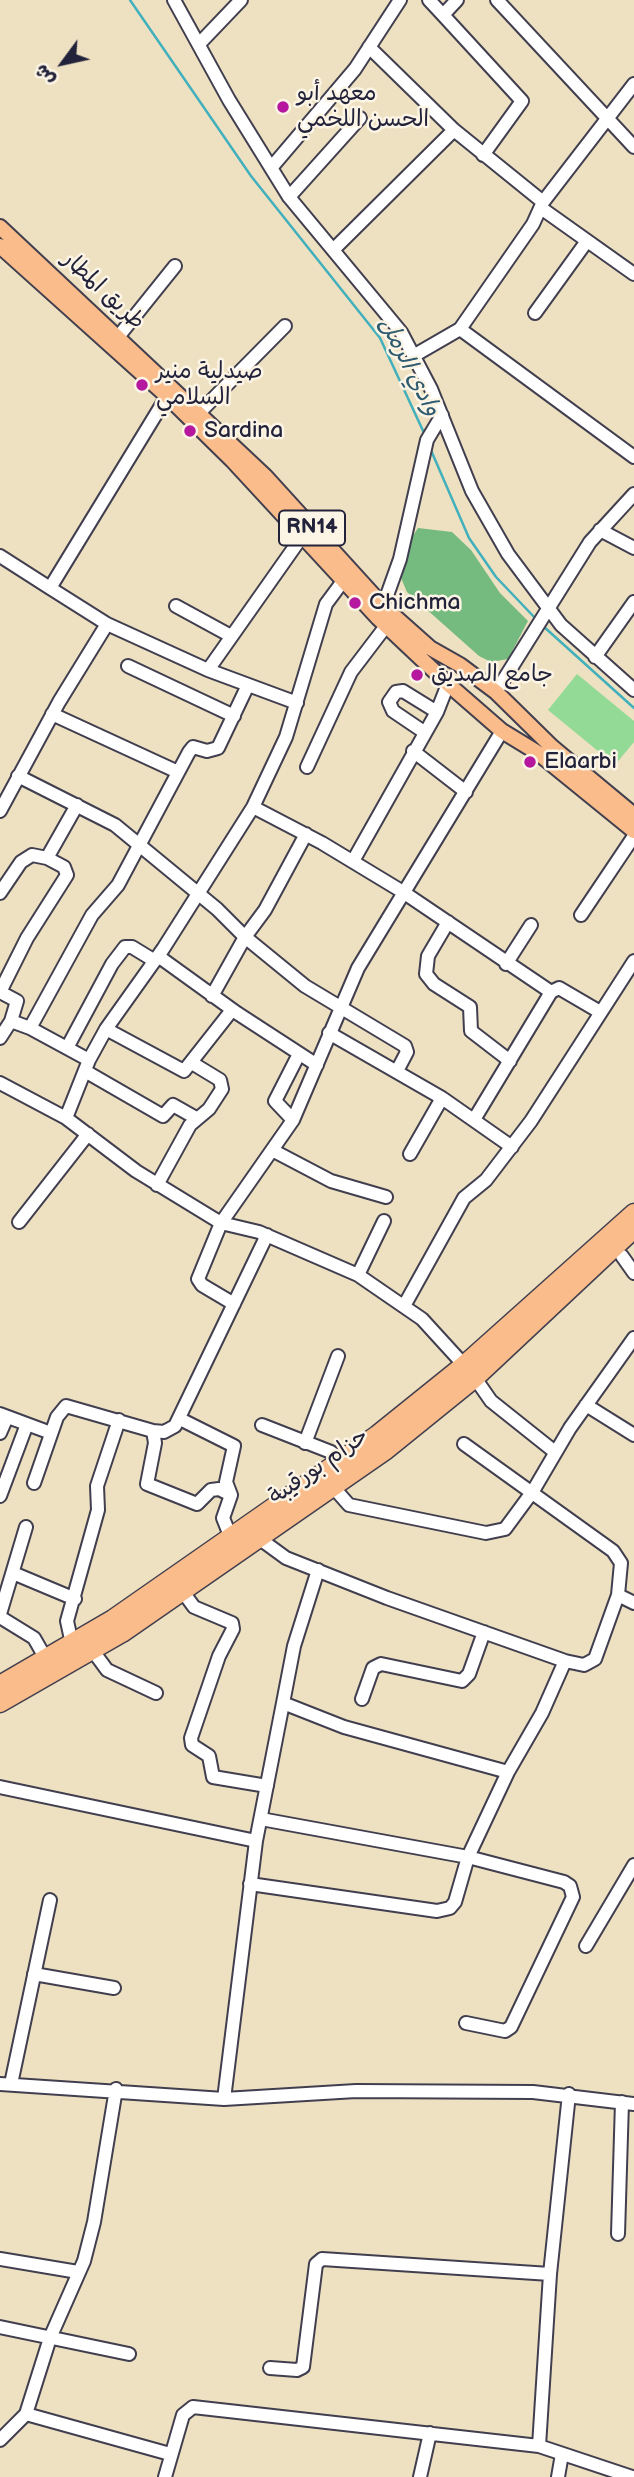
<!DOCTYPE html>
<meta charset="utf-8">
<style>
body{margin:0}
#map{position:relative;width:634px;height:2477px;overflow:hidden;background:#eee1c1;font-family:"Balsamiq Sans","Playpen Sans Arabic",sans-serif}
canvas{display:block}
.north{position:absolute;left:28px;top:28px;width:70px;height:70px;-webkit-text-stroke:5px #fcf5e5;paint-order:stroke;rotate:237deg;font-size:19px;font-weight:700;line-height:28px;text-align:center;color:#22223b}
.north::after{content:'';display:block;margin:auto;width:24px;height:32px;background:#22223b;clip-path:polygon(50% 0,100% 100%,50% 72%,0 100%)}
</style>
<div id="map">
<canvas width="634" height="2477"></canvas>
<div class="north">ش</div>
</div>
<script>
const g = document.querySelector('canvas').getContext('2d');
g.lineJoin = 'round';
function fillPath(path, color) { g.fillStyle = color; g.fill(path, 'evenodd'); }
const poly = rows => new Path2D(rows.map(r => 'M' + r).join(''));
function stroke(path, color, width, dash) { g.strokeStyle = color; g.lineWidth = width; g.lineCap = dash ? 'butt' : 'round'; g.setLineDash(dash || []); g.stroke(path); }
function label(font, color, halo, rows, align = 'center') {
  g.font = font + ' "Balsamiq Sans","Playpen Sans Arabic",sans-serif'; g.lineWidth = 5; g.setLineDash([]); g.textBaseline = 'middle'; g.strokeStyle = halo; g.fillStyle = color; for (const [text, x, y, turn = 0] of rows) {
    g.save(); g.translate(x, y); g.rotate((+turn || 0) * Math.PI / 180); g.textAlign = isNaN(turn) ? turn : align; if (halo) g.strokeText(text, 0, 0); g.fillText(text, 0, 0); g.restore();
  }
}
const green = poly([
 [577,674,634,721,634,742,615,765,548,710]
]);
const forest = poly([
 [418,528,452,532,471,550,500,593,528,621,508,659,491,662,479,656,407,592,401,578,410,540]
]);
const stream = poly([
 [130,0,251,176,380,338,425,435],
 [430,448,469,538,496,577,536,619],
 [543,626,634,708]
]);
const minor = poly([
 [174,0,229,100,289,197,401,332,431,389,472,491,508,554,561,625,634,690],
 [429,0,443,15],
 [457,0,443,15,522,101,483,155],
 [497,0,634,147],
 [199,44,241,0],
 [369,47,454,130],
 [271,168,355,69,400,0],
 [289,197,360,118],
 [541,208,634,274],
 [333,250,454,130,543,202],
 [535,313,587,241],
 [460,329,634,457],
 [118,337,175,266],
 [415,355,460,329,533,224,543,202,634,84],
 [172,388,50,588,107,624,208,670,308,528],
 [199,413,285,326],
 [600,530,634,548],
 [0,556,50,588],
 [176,606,231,636],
 [380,615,400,559,427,440,442,415],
 [595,657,634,602],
 [128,666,234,716],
 [208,670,297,703],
 [496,692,590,542,634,494],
 [52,714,178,772],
 [424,732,393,711,389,702,396,692,403,691,437,712],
 [413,751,466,792],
 [307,767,351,672,386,626],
 [18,776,115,825,217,909,245,937,265,910,306,834],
 [253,807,322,843,403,892,551,992,475,1118],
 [0,811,59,702,107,624],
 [353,861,437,712,448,684],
 [0,893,21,862,32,855,47,858,77,805],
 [581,915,634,836],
 [448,922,428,956,426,974,434,984,470,1007,471,1031,510,1061],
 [158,956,237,1013,317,1065],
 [506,964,531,925],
 [0,992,27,938,67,875,64,867,47,858],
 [0,992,17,1001,11,1021],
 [551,992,559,988,600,1012],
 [212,996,245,937,305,986,405,1046,407,1052,397,1071],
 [30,1028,92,915,118,885,189,752,193,747,207,751,218,748,248,685],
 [106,1029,184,1071,232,1010],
 [329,1033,442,1098,512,1147],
 [0,1038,11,1021,30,1028,89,1060],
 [67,1048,112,964,125,947,132,947,155,961],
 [85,1071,163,1116,173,1105,196,1118],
 [0,1083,66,1118,136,1171,221,1223,259,1232,358,1275,422,1319,464,1365],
 [66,1118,89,1060,106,1029,163,949,253,807,286,737,326,604,349,573],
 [293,1120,275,1101,299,1054],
 [272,1150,331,1181,386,1197],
 [410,1154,442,1098],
 [157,1185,190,1125,209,1109,222,1089,220,1080,192,1063],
 [19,1222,88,1134],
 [622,1256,634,1273],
 [358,1275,384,1221],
 [234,1304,202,1285,198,1279,221,1223,293,1120,358,968,502,731],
 [404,1306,464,1198,486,1180,531,1121,634,961],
 [475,1378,491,1401,555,1452],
 [586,1405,634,1435],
 [0,1414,51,1433],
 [180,1419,234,1446,226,1482,231,1495,223,1518,231,1538],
 [262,1425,331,1452,340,1462],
 [153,1431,155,1443,147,1484,197,1504,211,1490,219,1489,231,1495],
 [0,1433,7,1417],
 [305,1443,338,1356],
 [464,1444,613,1551,621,1563,618,1595,634,1603],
 [34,1483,57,1417,66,1406,153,1431,164,1432,175,1426,267,1235],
 [334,1488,349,1505,486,1533,505,1529,533,1491,570,1428,634,1338],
 [0,1496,27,1424],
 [260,1539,286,1558,387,1598,565,1661,542,1713,508,1772],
 [13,1573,75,1599],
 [183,1592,194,1607,232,1623,233,1629,219,1656,191,1738,192,1745,209,1756,213,1777,267,1786],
 [0,1614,26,1527],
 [0,1617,34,1638,46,1659],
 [72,1644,67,1621,98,1510,97,1486,119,1420],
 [93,1651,107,1670,156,1693],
 [565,1661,584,1665,595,1659,618,1595],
 [362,1699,373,1668,381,1664,462,1681,469,1674,484,1632],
 [283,1703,294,1646,318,1570],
 [0,1787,256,1841,224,2099],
 [256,1841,283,1703,344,1727,508,1772,468,1857,564,1882,570,1886,573,1897,511,2027,505,2031,466,2023],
 [250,1884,437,1911,450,1908,455,1902,468,1857,261,1819],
 [586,1946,634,1865],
 [34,1974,114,1988],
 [0,2084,224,2099,356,2091,533,2092,634,2104],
 [11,2084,50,1900],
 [618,2234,622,2102],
 [0,2259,78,2272],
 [0,2327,129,2354],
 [270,2368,297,2370,303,2367,316,2264,322,2259,550,2274],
 [26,2414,170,2454],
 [0,2440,26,2414,50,2338,84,2261,94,2222,116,2089],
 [539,2446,550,2274,569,2094],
 [165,2477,183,2415,193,2407,539,2446,632,2477],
 [420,2477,430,2433],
 [558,2477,562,2454]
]);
const major = poly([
 [0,227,265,476,385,608,430,648,460,665,496,692,552,747,634,815],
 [0,246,167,396,232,460,378,618,448,684,502,731,538,753,634,831]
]);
const highway = poly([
 [0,1685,113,1619,377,1435,464,1365,634,1213],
 [0,1703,122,1633,386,1450,475,1378,634,1229]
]);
const markers = [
 [283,107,7,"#b5179e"],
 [142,385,7,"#b5179e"],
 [190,431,7,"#b5179e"],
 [355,603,7,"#b5179e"],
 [417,675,7,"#b5179e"],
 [530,762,7,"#b5179e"]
];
const shields = [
 [312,528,66]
];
const shieldNames = [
 ["RN14",312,528]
];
const poiNames = [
 ["معهد أبو",297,94],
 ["الحسن اللخمي",297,120],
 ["صيدلية منير",156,372],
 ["السلامي",156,398],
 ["Sardina",204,431],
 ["Chichma",369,603],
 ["جامع الصديق",431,675],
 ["Elaarbi",544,762]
];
const streetNames = [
 ["طريق المطار",103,291,43],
 ["حزام بورقيبة",319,1467,-35]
];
const waterNames = [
 ["وادي الرمل",409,367,63]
];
fillPath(green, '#92da96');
fillPath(forest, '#75ba7f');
stroke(stream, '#41b0bc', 2.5);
stroke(minor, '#413f4f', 16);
stroke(major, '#413f4f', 18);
stroke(highway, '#413f4f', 21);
stroke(minor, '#fff', 12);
stroke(major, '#f9bc8a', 14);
stroke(highway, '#f9bc8a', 18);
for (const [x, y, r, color] of markers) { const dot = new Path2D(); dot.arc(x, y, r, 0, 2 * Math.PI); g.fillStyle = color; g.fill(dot); stroke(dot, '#fcf5e5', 2.5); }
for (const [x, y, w] of shields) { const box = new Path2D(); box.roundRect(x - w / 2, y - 17.5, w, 35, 5); g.fillStyle = '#fcf5e5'; g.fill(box); stroke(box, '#22223b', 2); }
label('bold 21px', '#22223b', null, shieldNames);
label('23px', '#22223b', '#fcf5e5', poiNames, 'left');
label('23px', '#22223b', '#fcf5e5', streetNames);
label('italic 24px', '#2e5b6f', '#fcf5e5', waterNames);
</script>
